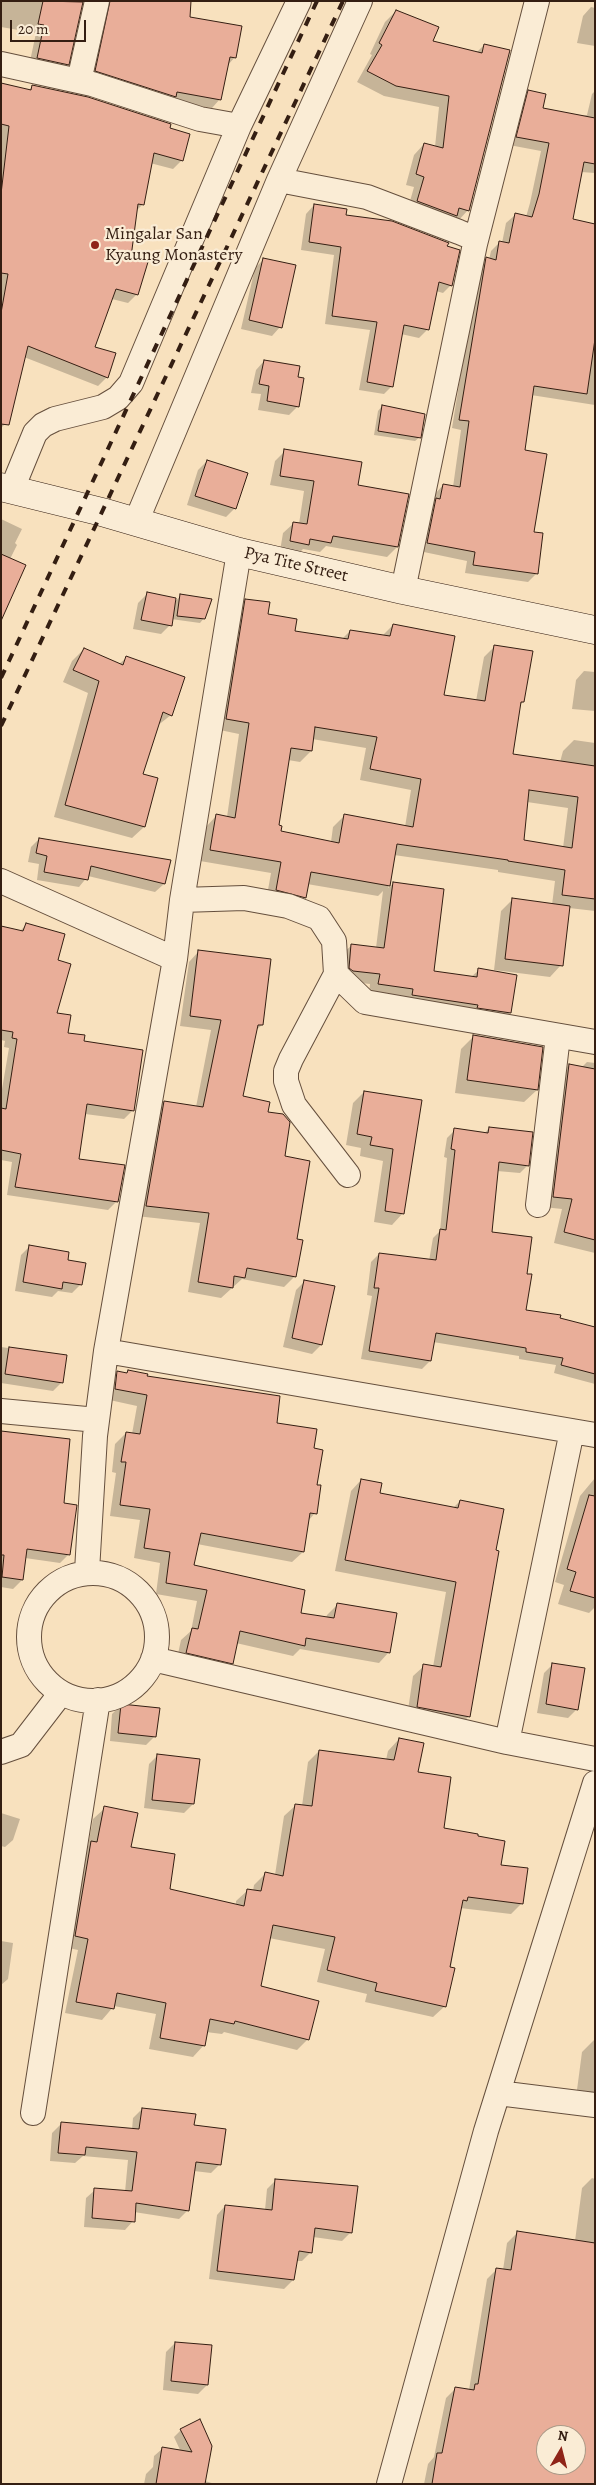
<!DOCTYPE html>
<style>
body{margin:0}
#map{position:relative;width:596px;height:2485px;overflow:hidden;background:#f8e1be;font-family:Alegreya,serif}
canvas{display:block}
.frame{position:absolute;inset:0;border:2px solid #341e12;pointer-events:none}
.north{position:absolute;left:536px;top:2425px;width:50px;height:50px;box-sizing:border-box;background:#faecd5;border:1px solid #ab9a87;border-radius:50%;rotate:8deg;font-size:14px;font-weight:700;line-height:20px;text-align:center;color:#341e12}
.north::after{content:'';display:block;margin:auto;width:18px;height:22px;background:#8f2418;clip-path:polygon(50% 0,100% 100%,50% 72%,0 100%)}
.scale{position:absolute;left:10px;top:20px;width:76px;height:22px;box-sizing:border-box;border:2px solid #341e12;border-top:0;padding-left:6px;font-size:15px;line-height:18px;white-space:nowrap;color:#341e12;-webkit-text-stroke:4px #faecd5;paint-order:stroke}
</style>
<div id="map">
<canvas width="596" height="2485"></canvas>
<div class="frame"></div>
<div class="north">N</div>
<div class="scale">20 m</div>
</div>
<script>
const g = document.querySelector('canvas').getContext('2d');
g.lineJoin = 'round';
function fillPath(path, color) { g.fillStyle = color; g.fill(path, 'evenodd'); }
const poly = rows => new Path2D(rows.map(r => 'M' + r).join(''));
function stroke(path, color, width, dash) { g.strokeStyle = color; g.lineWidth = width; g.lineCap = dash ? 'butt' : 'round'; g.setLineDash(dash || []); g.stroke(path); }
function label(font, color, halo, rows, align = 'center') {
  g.font = font + ' Alegreya,serif'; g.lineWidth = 4.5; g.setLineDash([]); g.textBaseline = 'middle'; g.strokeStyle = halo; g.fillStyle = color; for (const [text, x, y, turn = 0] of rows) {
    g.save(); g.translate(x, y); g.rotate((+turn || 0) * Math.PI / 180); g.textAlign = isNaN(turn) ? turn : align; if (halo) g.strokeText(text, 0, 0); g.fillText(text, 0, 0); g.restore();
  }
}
const shadow = poly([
 [1,1,82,1,67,64,59,73,29,66,36,33,1,27],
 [99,1,191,1,188,18,235,57,227,66,220,99,212,108,171,100,88,79],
 [591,7,595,8,595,46,577,43,583,16],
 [396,11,431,42,476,53,484,45,468,210,458,221,407,212,414,187,406,185,414,155,424,144,435,147,439,107,384,96,357,82,372,55,370,54,385,22],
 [1,84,28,91,33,86,169,129,182,160,173,169,150,163,143,204,136,211,130,258,137,294,128,303,112,299,94,347,107,377,98,386,24,357,9,420,1,428],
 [595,91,595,173,581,172,572,220,595,226,595,405,531,395,523,451,537,573,528,582,465,573,467,561,419,551,435,494,443,485,453,487,461,430,452,428,478,267,487,259,489,260,491,251,499,243,502,243,506,223,515,215,526,217,530,203,541,151,509,145,520,100,529,92,542,109,581,116,587,115,592,94],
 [314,205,446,247,451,285,443,293,436,291,427,330,419,338,401,334,392,386,384,394,359,390,370,330,325,324,334,255,301,250,306,214],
 [264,259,280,327,272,336,241,329,255,268],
 [264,361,297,378,298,406,289,415,258,410,261,394,251,393,256,370],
 [382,406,420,437,415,441,374,435,378,411],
 [285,451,357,486,397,547,387,557,326,546,320,552,303,549,298,554,280,551,283,533,294,523,299,524,304,491,270,485,275,461],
 [207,461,235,508,226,517,187,505,198,470],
 [1,519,22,529,15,543,17,545,10,559,1,606],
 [147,594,174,602,181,596,204,618,200,623,171,619,170,625,161,634,133,629,138,603],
 [246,600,294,632,342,639,350,631,382,636,393,625,442,696,476,701,484,657,495,646,523,702,519,706,512,755,560,762,563,751,574,740,595,743,595,911,569,908,561,965,550,977,494,970,501,911,512,900,552,905,555,881,498,872,498,870,394,855,388,888,393,884,432,972,471,977,479,970,510,1013,499,1023,369,994,370,984,342,981,341,955,352,945,376,948,383,891,378,896,307,884,305,898,294,908,266,901,271,873,200,861,206,827,216,816,227,817,239,734,215,729,235,611],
 [312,739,366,748,360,780,411,790,405,827,344,816,333,827,331,842,280,832,278,826,288,760,300,762,311,751],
 [527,802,568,808,563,848,523,841],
 [84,649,119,664,126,658,171,715,157,726,142,775,157,779,144,827,132,838,54,817,88,693,63,682,72,661],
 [584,671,595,672,595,711,572,709,576,680],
 [39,839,169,861,164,884,155,892,88,876,79,887,37,880,39,864,28,862,31,847],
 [26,925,57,961,55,1014,67,1034,83,1042,133,1110,124,1119,85,1114,78,1160,117,1201,108,1210,7,1195,12,1162,1,1160,1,1095,9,1048,4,1047,5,1041,1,1040,1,927,19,932],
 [199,951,262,1025,255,1031,242,1097,267,1113,283,1158,295,1240,295,1276,284,1287,242,1279,221,1298,188,1292,200,1223,136,1216,154,1113,164,1102,196,1107,211,1030,180,1026,189,962],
 [474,1036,537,1090,524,1102,455,1093,461,1049],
 [587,1062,595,1063,595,1253,554,1243,562,1209,543,1207,558,1076,569,1065,581,1068],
 [364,1092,421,1101,403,1213,392,1225,374,1222,383,1161,360,1156,361,1148,346,1145,353,1103],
 [489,1128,528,1165,520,1173,497,1171,490,1233,526,1275,525,1311,595,1329,595,1384,554,1373,556,1365,519,1359,519,1356,433,1342,430,1361,422,1369,361,1359,372,1296,367,1295,371,1262,379,1254,429,1261,433,1238,440,1231,447,1158,444,1157,447,1138,455,1130,484,1134],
 [30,1246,66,1261,81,1284,72,1293,58,1291,52,1297,15,1291,21,1255],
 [305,1281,321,1345,312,1354,283,1347,296,1290],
 [1,1347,65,1356,62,1382,53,1391,1,1383],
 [128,1371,276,1424,312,1449,315,1513,308,1521,303,1552,292,1562,197,1544,193,1566,300,1614,326,1618,327,1615,338,1604,389,1652,379,1663,300,1649,293,1656,236,1643,232,1663,222,1674,176,1663,181,1640,191,1631,197,1601,156,1594,160,1563,134,1558,140,1520,110,1516,116,1473,112,1472,115,1444,126,1433,132,1434,137,1406,105,1399,107,1383,118,1373,125,1374],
 [1,1432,62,1504,69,1554,60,1563,25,1558,22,1580,13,1589,1,1587],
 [595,1478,595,1607,589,1613,558,1604,564,1585,555,1582,580,1496],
 [361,1480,378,1494,453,1508,460,1501,469,1716,459,1727,407,1717,413,1676,424,1666,433,1667,446,1592,335,1571,351,1491],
 [553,1664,577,1709,568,1718,537,1713,544,1673],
 [121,1705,155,1736,146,1745,110,1741,112,1714],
 [399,1739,443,1829,499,1866,522,1903,511,1914,460,1908,445,2006,433,2017,365,2002,367,1994,317,1982,325,1949,269,1938,260,1987,308,2039,297,2050,224,2032,222,2034,206,2032,204,2045,193,2057,149,2049,156,2014,114,2006,102,2020,65,2013,78,1950,64,1947,80,1854,88,1846,93,1819,105,1808,130,1848,169,1890,236,1906,236,1901,248,1890,253,1891,254,1885,265,1874,275,1875,284,1816,296,1805,302,1806,308,1762,319,1751,386,1760,388,1751],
 [158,1755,193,1804,184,1813,144,1808,149,1764],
 [1,1813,20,1819,13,1840,5,1847,1,1846],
 [1,1941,13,1943,8,1979,1,1985],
 [595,2039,595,2112,575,2105,582,2052],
 [142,2109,193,2126,220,2164,211,2173,194,2171,188,2210,179,2219,134,2212,133,2221,125,2230,84,2227,86,2198,95,2190,125,2192,128,2160,83,2156,75,2163,50,2161,52,2133,61,2124,132,2130,133,2118],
 [592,2178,595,2179,595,2484,424,2484,428,2464,434,2457,446,2398,456,2388,469,2390,487,2279,497,2269,503,2270,507,2243,517,2233,575,2241,582,2188],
 [546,2435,576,2435,576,2465,546,2465],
 [275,2181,351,2232,342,2241,313,2237,310,2253,302,2261,296,2261,293,2280,284,2289,209,2279,217,2215,225,2206,265,2210,267,2189],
 [175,2343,207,2385,198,2394,163,2390,166,2352],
 [199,2421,205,2481,215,2484,144,2484,146,2474,153,2467,154,2456,162,2449,181,2452,174,2437,181,2430]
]);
const building = poly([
 [43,1,83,2,69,65,37,58,44,25,38,24,43,1],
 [110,1,191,1,190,17,242,26,236,58,230,57,221,100,177,92,176,97,95,71,110,1],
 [396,10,439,27,433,41,482,53,484,44,510,50,469,211,459,208,457,216,417,201,424,177,416,174,424,143,443,148,449,96,396,86,367,71,382,45,379,43,396,10],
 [1,83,31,90,32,85,88,97,171,124,170,128,190,134,183,161,154,153,144,205,138,204,131,257,148,262,138,295,116,289,95,347,116,353,108,378,28,346,9,425,1,424,1,313,8,274,1,273,1,194,9,126,1,124,1,83],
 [528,90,546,94,543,108,595,118,595,164,584,162,573,219,595,224,595,339,587,394,534,386,525,450,547,454,534,532,543,533,538,574,473,565,475,552,427,543,436,498,440,499,443,484,460,487,469,421,459,420,486,257,496,260,499,241,509,243,515,213,532,217,539,194,549,143,516,137,528,90],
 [314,204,347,209,346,215,392,221,449,243,447,246,460,250,452,286,439,282,429,330,404,325,393,387,367,382,377,322,332,316,341,247,309,242,314,204],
 [263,258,296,265,282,328,249,320,263,258],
 [264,360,300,366,298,377,304,378,299,407,267,401,269,386,259,384,264,360],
 [382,405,425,414,421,438,378,431,382,405],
 [284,449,362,462,358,485,409,494,398,547,333,536,331,543,310,539,309,545,290,541,293,522,307,524,314,481,280,476,284,449],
 [207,460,248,473,236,509,195,496,207,460],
 [1,554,26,565,1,621,1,554],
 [147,592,176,598,172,626,141,620,147,592],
 [180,594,212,599,205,619,177,616,180,594],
 [245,599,270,602,268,614,297,619,295,631,348,639,350,630,390,636,393,624,455,636,444,695,485,701,494,645,533,651,524,702,521,702,513,754,595,766,595,899,562,895,565,870,508,861,508,860,397,844,390,886,311,872,306,898,276,890,281,862,210,850,216,814,235,818,249,723,226,719,245,599],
 [315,727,377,737,370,769,421,779,413,827,344,814,339,843,281,831,282,826,279,825,291,748,312,751,315,727],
 [529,790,578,797,572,848,524,840,529,790],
 [84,648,123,665,126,656,185,677,172,716,163,712,143,774,158,778,145,827,65,805,99,681,73,670,84,648],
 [39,838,171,860,165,884,91,866,88,880,44,872,47,856,36,853,39,838],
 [393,882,444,889,434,971,477,977,478,968,517,975,511,1013,477,1008,478,1005,412,995,413,989,378,984,380,974,353,971,349,968,351,944,384,948,393,882],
 [512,898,570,906,563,966,505,959,512,898],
 [26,923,65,934,58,960,71,964,57,1013,71,1015,68,1033,85,1035,84,1041,143,1050,134,1111,87,1104,79,1159,125,1165,118,1202,15,1187,21,1154,1,1150,1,1108,6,1109,17,1039,12,1038,13,1032,1,1030,1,926,23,931,26,923],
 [198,950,271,959,263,1025,258,1025,243,1096,270,1102,268,1112,283,1114,290,1122,285,1156,310,1161,297,1239,303,1240,296,1277,247,1268,245,1278,234,1276,233,1288,198,1282,209,1213,146,1206,164,1101,203,1107,221,1020,190,1016,198,950],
 [473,1035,543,1047,538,1090,467,1080,473,1035],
 [569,1064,595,1069,595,1240,564,1232,572,1199,553,1197,569,1064],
 [364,1091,422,1100,404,1214,385,1211,393,1149,370,1145,372,1137,357,1134,364,1091],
 [489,1127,533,1132,529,1166,499,1162,492,1232,532,1237,527,1274,532,1274,526,1310,561,1315,560,1318,595,1327,595,1374,561,1365,563,1358,526,1352,526,1348,436,1333,431,1361,369,1351,379,1288,374,1288,379,1253,436,1260,440,1229,446,1230,455,1150,451,1149,454,1128,488,1133,489,1127],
 [29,1245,69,1252,68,1260,86,1263,82,1285,63,1282,62,1289,23,1282,29,1245],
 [304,1280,335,1286,322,1345,292,1338,304,1280],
 [9,1347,67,1355,63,1383,5,1374,9,1347],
 [128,1370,148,1374,147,1376,280,1396,277,1423,317,1429,314,1448,323,1450,317,1485,321,1485,317,1514,310,1513,304,1552,201,1533,194,1565,305,1590,301,1613,334,1618,337,1603,397,1613,390,1653,306,1638,305,1646,240,1631,233,1664,186,1653,192,1628,198,1629,207,1590,166,1583,170,1552,144,1548,150,1509,120,1505,126,1462,121,1462,126,1432,140,1434,147,1395,115,1389,117,1371,127,1373,128,1370],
 [1,1431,70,1439,64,1503,77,1505,70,1555,27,1549,23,1580,2,1577,4,1555,1,1555,1,1431],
 [361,1479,382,1483,380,1493,458,1508,460,1500,504,1509,496,1550,499,1551,470,1717,417,1707,423,1664,441,1667,456,1582,345,1560,361,1479],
 [589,1495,595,1496,595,1598,570,1591,576,1572,567,1569,589,1495],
 [552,1663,585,1668,578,1710,546,1704,552,1663],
 [121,1704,160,1708,156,1737,118,1733,121,1704],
 [399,1738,424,1743,418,1772,451,1777,444,1828,478,1834,478,1836,505,1841,501,1865,528,1868,523,1904,468,1897,467,1901,463,1900,450,1967,455,1968,446,2007,375,1991,377,1983,327,1970,335,1937,273,1925,261,1986,319,2001,309,2040,235,2021,234,2024,210,2019,205,2046,160,2038,166,2003,117,1993,114,2009,76,2002,88,1939,75,1936,91,1841,97,1842,104,1806,138,1813,131,1847,175,1854,170,1889,244,1906,247,1889,261,1891,265,1872,283,1876,295,1804,312,1806,319,1750,394,1760,399,1738],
 [157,1754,200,1759,194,1804,152,1800,157,1754],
 [142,2108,196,2114,194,2125,226,2129,221,2165,196,2162,189,2211,136,2203,135,2222,92,2218,94,2188,132,2191,137,2152,86,2147,85,2155,58,2153,61,2122,139,2129,142,2108],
 [275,2179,358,2186,352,2233,315,2228,312,2253,299,2251,294,2280,217,2271,225,2205,272,2210,275,2179],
 [517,2231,595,2243,595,2484,432,2484,437,2453,442,2453,455,2387,474,2390,475,2384,478,2384,496,2268,511,2270,517,2231],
 [546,2435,576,2435,576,2465,546,2465,546,2435],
 [175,2342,212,2345,208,2385,171,2381,175,2342],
 [200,2419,212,2446,205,2484,156,2484,162,2447,192,2452,180,2429,200,2419]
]);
const street = poly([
 [1,64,92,84,200,119,239,126],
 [79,81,97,1],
 [279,180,367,197,459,232,471,237,475,244,403,590],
 [475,244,537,1],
 [12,489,35,433,43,425,55,419,103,407,118,398,131,383,239,126,299,1],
 [136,522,279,180,360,1],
 [1,881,175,959],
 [182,900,244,898,288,906,319,918,334,941,336,974,365,1002,595,1042],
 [336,974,291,1059,286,1071,286,1081,294,1105,348,1175],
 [538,1205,558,1036],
 [106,1351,595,1435],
 [1,1411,97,1420],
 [87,1571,95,1436,106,1351,175,959,182,900,239,552],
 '29 1637a64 64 0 1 1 128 0a64 64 0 1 1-128 0Z',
 [153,1659,507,1742,595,1759],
 [507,1742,572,1431],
 [1,1752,21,1745,61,1693],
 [498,2093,595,2105],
 [33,2113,98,1700],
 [389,2484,486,2131,595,1783]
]);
const secondary = poly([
 [1,487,102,512,239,552,403,590,595,630]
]);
const rail = poly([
 [1,678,317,1],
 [1,726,343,1]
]);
const markers = [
 [95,245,5,"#8f2418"]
];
const poiNames = [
 ["Mingalar San",105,235],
 ["Kyaung Monastery",105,256]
];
const streetNames = [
 ["Pya Tite Street",296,565,13]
];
fillPath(shadow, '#0003');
fillPath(building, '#e9ae99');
stroke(building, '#341e12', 1);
stroke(street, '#654f3d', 26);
stroke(secondary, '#341e12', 29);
stroke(street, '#faecd5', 24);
stroke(secondary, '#faecd5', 28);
stroke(rail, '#341e12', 4, [9, 9]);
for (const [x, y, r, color] of markers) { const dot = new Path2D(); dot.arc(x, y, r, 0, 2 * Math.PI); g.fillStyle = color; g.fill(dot); stroke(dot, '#faecd5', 2); }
label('18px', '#341e12', '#faecd5', poiNames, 'left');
label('18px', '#341e12', '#faecd5', streetNames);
</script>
